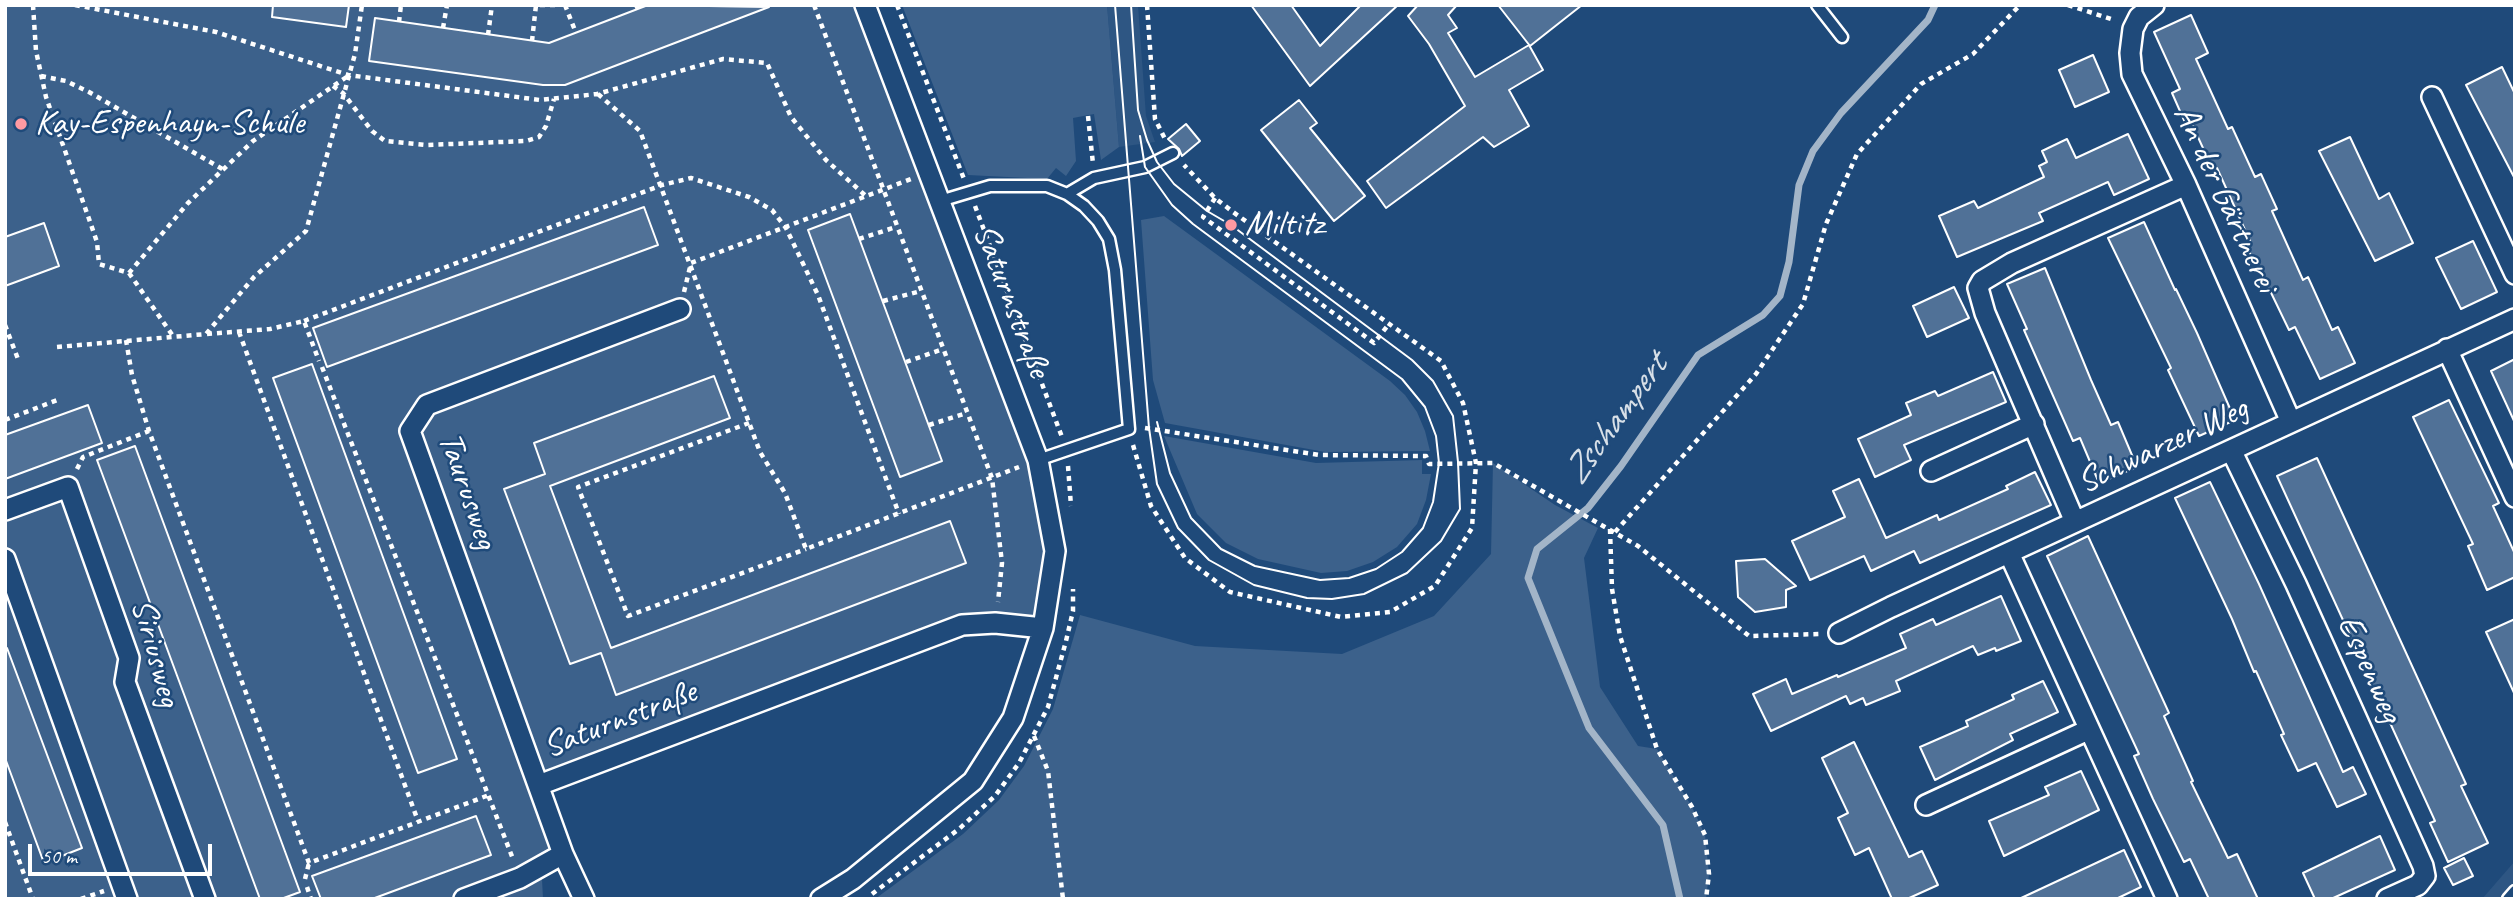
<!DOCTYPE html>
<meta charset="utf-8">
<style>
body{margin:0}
#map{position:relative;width:2520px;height:904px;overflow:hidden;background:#1f4a7a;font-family:Caveat,sans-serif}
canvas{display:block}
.frame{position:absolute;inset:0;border:7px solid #fff;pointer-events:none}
.scale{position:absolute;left:28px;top:844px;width:184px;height:32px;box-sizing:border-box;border:4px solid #fff;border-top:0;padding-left:9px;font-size:21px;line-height:24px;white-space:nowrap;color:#fff;-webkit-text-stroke:5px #1f4a7a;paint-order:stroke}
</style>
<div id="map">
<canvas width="2520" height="904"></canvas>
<div class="frame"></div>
<div class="scale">50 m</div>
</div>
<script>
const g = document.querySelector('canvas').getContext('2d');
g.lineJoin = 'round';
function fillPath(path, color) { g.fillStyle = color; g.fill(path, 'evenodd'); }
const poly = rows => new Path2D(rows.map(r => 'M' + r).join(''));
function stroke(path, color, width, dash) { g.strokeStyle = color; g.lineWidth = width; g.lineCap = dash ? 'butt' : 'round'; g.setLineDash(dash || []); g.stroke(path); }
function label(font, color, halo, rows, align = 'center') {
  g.font = font + ' Caveat,sans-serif'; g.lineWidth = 5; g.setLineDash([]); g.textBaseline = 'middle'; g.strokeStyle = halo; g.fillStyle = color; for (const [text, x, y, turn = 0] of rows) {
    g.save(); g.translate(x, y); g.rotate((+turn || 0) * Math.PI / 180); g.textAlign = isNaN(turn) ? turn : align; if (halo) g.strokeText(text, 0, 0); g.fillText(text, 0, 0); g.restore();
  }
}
const built = poly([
 [1107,5,1138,5,1146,116,1155,142,1119,147],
 [2515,861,2515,899,2482,899]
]);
const green = poly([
 [5,5,865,5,1038,460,1055,551,1043,628,962,625,540,785,563,854,464,899,5,899],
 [902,5,1107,5,1119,147,1101,160,1094,114,1073,118,1076,161,1066,176,1056,168,1047,179,968,175],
 [1164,216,1390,381,1405,395,1417,412,1425,431,1430,451,1325,452,1165,423,1153,380,1141,220],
 [1164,436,1316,463,1422,460,1422,474,1431,474,1426,500,1417,524,1397,547,1373,562,1347,571,1321,573,1258,559,1226,543,1197,514],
 [1493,463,1555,505,1598,528,1584,558,1600,687,1638,746,1657,749,1692,807,1705,835,1709,874,1706,899,875,899,963,834,999,800,1024,766,1053,709,1080,615,1195,646,1342,654,1434,616,1491,554],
 [542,879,543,899,487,899]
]);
const stream = poly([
 [1680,899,1663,825,1589,728,1528,578,1537,549,1588,508,1621,466,1698,355,1763,315,1780,296,1789,262,1799,185,1813,151,1841,113,1928,20,1935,5]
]);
const building = poly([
 [273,5,349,5,346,27,272,17,273,5],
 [648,5,769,7,565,85,543,85,369,61,375,18,549,43,648,5],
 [1251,5,1291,5,1320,46,1361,5,1398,5,1310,86,1251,5],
 [1418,5,1457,5,1448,15,1457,28,1448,33,1475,77,1529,45,1543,70,1509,90,1529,126,1494,147,1483,137,1386,208,1367,181,1465,106,1429,44,1408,16,1418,5],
 [1498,5,1582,5,1530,46,1498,5],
 [2191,15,2208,53,2196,59,2228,129,2232,127,2255,177,2261,174,2277,209,2272,211,2303,280,2308,277,2332,330,2338,327,2355,363,2320,379,2295,327,2289,330,2262,274,2260,275,2245,243,2250,241,2217,168,2213,170,2192,124,2187,127,2172,93,2180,89,2154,32,2191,15],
 [2093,55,2109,92,2075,107,2059,70,2093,55],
 [2502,67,2515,94,2515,179,2466,85,2502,67],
 [1299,100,1317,123,1310,128,1365,196,1334,221,1261,130,1299,100],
 [1186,124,1200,141,1182,156,1179,149,1168,139,1186,124],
 [2128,134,2149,179,2114,195,2108,182,2039,213,2043,221,1957,257,1939,216,1974,201,1978,208,2044,177,2039,166,2047,162,2042,151,2067,139,2076,158,2128,134],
 [2350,137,2379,199,2389,193,2413,243,2375,261,2319,151,2350,137],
 [644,207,658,245,327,367,313,328,644,207],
 [850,214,942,461,900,477,808,230,850,214],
 [2144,222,2175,290,2176,289,2197,333,2235,420,2199,436,2168,370,2171,368,2108,238,2144,222],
 [44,223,59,266,5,286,5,237,44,223],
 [2473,241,2497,292,2461,309,2436,258,2473,241],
 [2045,268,2091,380,2111,425,2118,422,2137,467,2099,483,2080,438,2073,441,2024,330,2027,329,2007,284,2045,268],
 [1954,287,1969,318,1927,337,1913,306,1954,287],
 [2515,359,2515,423,2491,371,2515,359],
 [312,364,457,759,418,773,273,378,312,364],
 [1993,372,2006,402,1904,445,1911,460,1875,477,1858,439,1911,415,1906,403,1935,391,1938,396,1993,372],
 [714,376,730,418,550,486,611,648,950,521,966,563,616,695,601,653,570,664,504,489,545,474,534,443,714,376],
 [2449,400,2499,503,2493,506,2515,554,2515,577,2487,590,2468,546,2473,544,2413,417,2449,400],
 [88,405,102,443,5,479,5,435,88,405],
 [135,446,300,892,281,899,260,899,97,460,135,446],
 [2317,458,2466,784,2461,786,2488,843,2448,862,2430,823,2435,821,2277,476,2317,458],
 [2035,472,2051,505,1920,563,1914,551,1871,571,1864,556,1810,580,1792,541,1845,517,1833,491,1859,479,1886,538,1937,515,1939,520,2008,489,2006,486,2035,472],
 [2210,482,2259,584,2343,772,2353,767,2366,794,2337,807,2316,763,2298,771,2281,735,2284,734,2256,671,2254,672,2232,619,2175,498,2210,482],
 [2088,536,2169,713,2164,716,2193,781,2191,782,2228,858,2237,854,2258,899,2209,899,2190,859,2184,862,2153,799,2134,756,2139,754,2047,556,2088,536],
 [1765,559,1796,586,1786,590,1786,607,1755,612,1738,597,1736,561,1765,559],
 [2001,596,2021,641,1996,651,1995,648,1978,655,1973,646,1896,681,1900,691,1866,705,1863,698,1850,704,1846,696,1771,731,1753,694,1786,679,1792,694,1837,675,1838,677,1906,648,1900,634,1933,619,1936,625,2001,596],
 [2515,619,2515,695,2486,632,2515,619],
 [5,648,7,648,82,848,44,863,5,758,5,648],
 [2043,681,2058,712,2010,734,2013,740,1935,780,1920,747,1968,726,1966,721,2014,699,2012,695,2043,681],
 [1854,742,1909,857,1922,851,1938,885,1907,899,1892,899,1869,848,1855,855,1838,818,1848,813,1822,758,1854,742],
 [2081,771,2099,810,2004,856,1989,821,2049,795,2045,787,2081,771],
 [476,816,491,855,372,899,321,899,312,876,476,816],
 [2380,836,2395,870,2331,899,2315,899,2303,873,2380,836],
 [2124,850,2141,887,2116,899,2019,899,2124,850],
 [2464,858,2473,876,2453,885,2444,868,2464,858]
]);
const path = poly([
 [33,5,36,51,46,97,88,216,97,242,99,264,129,273,188,203,253,141,348,76],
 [75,5,216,32,348,75,540,100,597,94,723,59,767,63,791,117,826,160,867,197],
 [540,5,555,5],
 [565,5,576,33],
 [636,5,638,9],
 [814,5,992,478,1002,563,998,602],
 [897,5,964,179],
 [1147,5,1155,119,1166,141],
 [2068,5,2114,20],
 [399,22,401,5],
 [443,28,447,5],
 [488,35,492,5],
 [532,41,536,5],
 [41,76,66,81,89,92,224,170],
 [333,86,343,93,372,131,385,141,426,145,526,141,539,137,546,126,554,99],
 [598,94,640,131,760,452,785,493,806,549,1019,467],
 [1088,116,1093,164],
 [1215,198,1203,217,1374,343,1389,324],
 [975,206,1062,437],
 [859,239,896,227],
 [129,273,173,336],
 [684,292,691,263,911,179],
 [883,301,921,291],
 [304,321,662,185,691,178,749,197,772,210,786,228,818,295,899,514],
 [5,325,18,359],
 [239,332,418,821],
 [207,334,270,329,304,321,319,361],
 [126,340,132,375,149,431,309,863,489,795],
 [57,347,206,334,254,277,306,231,355,54,362,5],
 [906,362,943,349],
 [322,367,513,859],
 [5,420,60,399],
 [749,423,578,487,628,616,806,549],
 [929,425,967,413],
 [1145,428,1319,455,1426,456,1429,464,1493,463,1638,546,1749,636,1821,634],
 [1133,445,1151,506,1185,558,1230,592,1341,617,1390,612,1435,586,1472,528,1476,463,1463,403,1441,361,1233,212,1215,198,1184,165],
 [1068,466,1071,506],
 [77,469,83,457,149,431],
 [1610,529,1612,589,1620,636,1657,749,1692,807,1705,835,1709,874,1706,899],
 [1615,532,1756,374,1803,304,1826,224,1857,154,1921,84,1973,54,2020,5],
 [1034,736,1048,771,1063,899],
 [5,822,33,899],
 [305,879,309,863],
 [307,887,311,899],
 [872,894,959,829,995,796,1019,763,1048,707,1066,641,1073,611,1073,589],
 [81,899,104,891]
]);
const lane = poly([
 [1817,5,1842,37],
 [1067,194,1094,178,1145,167,1173,153],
 [940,201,990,186,1047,186,1067,194,1084,206,1098,221,1109,239,1115,270,1129,429,1038,460],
 [2508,899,2515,891]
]);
const street = poly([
 [2154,5,2139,17,2133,29,2130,53,2132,74,2186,185,2291,422],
 [2432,97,2515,274],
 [2447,349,2515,497],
 [2231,450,2296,584,2423,866,2425,876,2418,885,2387,899],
 [1931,471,2034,424],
 [5,510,68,487,129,658,125,682,205,899],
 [2075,522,1985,313,1978,288,1982,281,2012,263,2186,185],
 [2009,553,2167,899],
 [5,559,127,899],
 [1839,633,1891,607,2515,319],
 [539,785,962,625,995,623,1043,628],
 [1926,805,2088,730],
 [464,899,520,878,563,854],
 [584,899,563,854,410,431,427,405,680,309],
 [821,899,853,879,973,781,1013,718,1043,628,1055,551,1038,460,865,5]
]);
const tram = poly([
 [1115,5,1149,428,1157,484,1178,528,1209,560,1254,585,1307,598,1332,599,1364,594,1407,573,1441,541,1460,509,1458,462,1453,416,1433,381,1412,360,1231,225,1207,211,1174,184,1157,162,1147,140,1138,110,1131,5],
 [1140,136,1145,167,1172,205,1193,224,1402,379,1425,407,1436,436,1439,463,1433,502,1423,528,1402,552,1376,569,1349,578,1320,580,1255,566,1221,549,1191,518,1170,473,1157,422]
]);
const markers = [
 [21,124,7,"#ff9aa2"],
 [1231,225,7,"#ff9aa2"]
];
const poiNames = [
 ["Kay-Espenhayn-Schule",35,124],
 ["Miltitz",1245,225]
];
const streetNames = [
 ["An der Gärtnerei",2225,199,65],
 ["Saturnstraße",1011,301,69],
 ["Schwarzer Weg",2163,446,-25],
 ["Taurusweg",467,491,71],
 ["Siriusweg",155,653,75],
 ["Espenweg",2369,669,66],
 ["Saturnstraße",620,720,-21]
];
const waterNames = [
 ["Zschampert",1616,420,-54]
];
fillPath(built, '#2e5683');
fillPath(green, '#3c618b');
stroke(stream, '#a3b5c8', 7);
fillPath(building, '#507197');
stroke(building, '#fff', 2);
stroke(lane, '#fff', 15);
stroke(street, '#fff', 24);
stroke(path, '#fff', 4.5, [5, 5]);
stroke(lane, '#1f4a7a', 10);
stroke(street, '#1f4a7a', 19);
stroke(tram, '#fff', 2);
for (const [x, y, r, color] of markers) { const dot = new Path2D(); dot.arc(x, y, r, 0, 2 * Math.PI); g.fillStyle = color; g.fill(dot); stroke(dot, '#1f4a7a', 2.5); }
label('35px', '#fff', '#1f4a7a', poiNames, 'left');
label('35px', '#fff', '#1f4a7a', streetNames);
label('italic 37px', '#d8e0e8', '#1f4a7a', waterNames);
</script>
